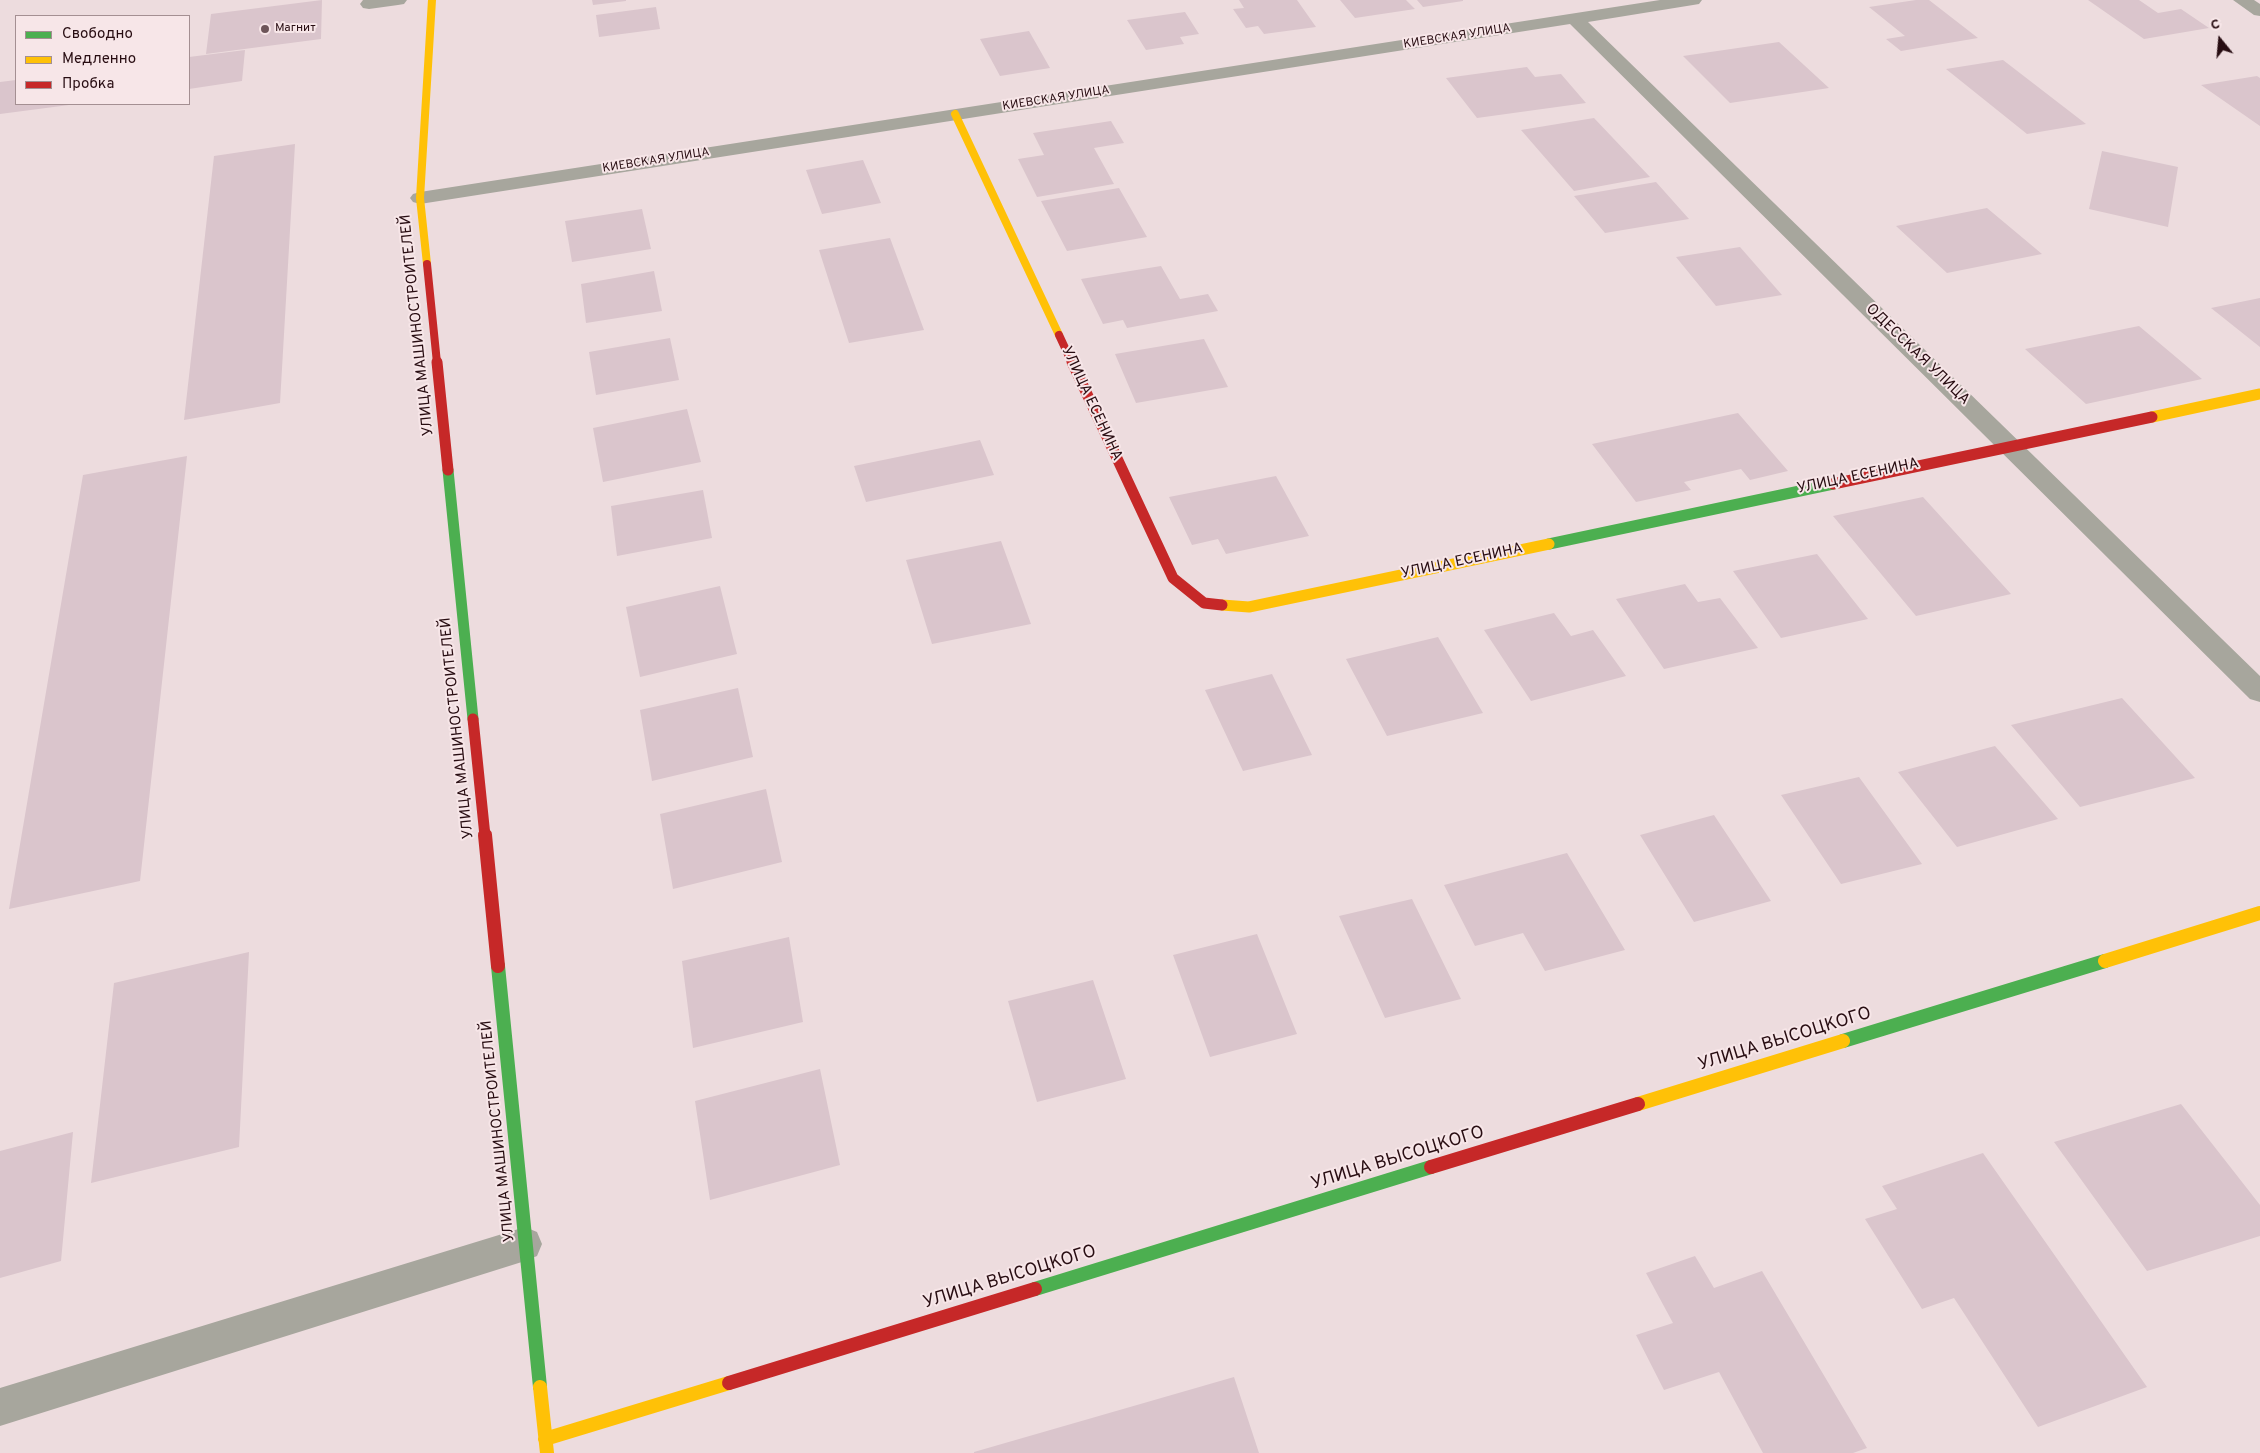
<!DOCTYPE html>
<meta charset="utf-8">
<style>
body{margin:0}
#map{position:relative;width:2260px;height:1453px;overflow:hidden;background:#eddcde;font-family:Overpass,sans-serif}
canvas{display:block}
.legend{position:absolute;left:15px;top:15px;width:175px;height:90px;box-sizing:border-box;background:#f7e6e8;border:1px solid #a48f92;margin:0;padding:6px 9px;list-style:none;font-size:15px;color:#280d12}
.legend li{display:flex;align-items:center;gap:10px;height:25px}
.legend b{width:25px;border:1px solid #a48f92}
.north{position:absolute;left:2195px;top:15px;width:50px;height:50px;-webkit-text-stroke:4px #f7e6e8;paint-order:stroke;rotate:343deg;font-size:14px;font-weight:700;line-height:20px;text-align:center;color:#280d12}
.north::after{content:'';display:block;margin:auto;width:18px;height:22px;background:#280d12;clip-path:polygon(50% 0,100% 100%,50% 72%,0 100%)}
</style>
<div id="map">
<canvas width="2260" height="1453"></canvas>
<ul class="legend">
<li><b style="height:6px;background:#4caf50"></b>Свободно</li>
<li><b style="height:6px;background:#ffc107"></b>Медленно</li>
<li><b style="height:6px;background:#c62828"></b>Пробка</li>
</ul>
<div class="north">С</div>
</div>
<script>
const g = document.querySelector('canvas').getContext('2d');
g.lineJoin = 'round';
function fillPath(path, color) { g.fillStyle = color; g.fill(path, 'evenodd'); }
const poly = rows => new Path2D(rows.map(r => 'M' + r).join(''));
function stroke(path, color, width, dash) { g.strokeStyle = color; g.lineWidth = width; g.lineCap = dash ? 'butt' : 'round'; g.setLineDash(dash || []); g.stroke(path); }
function label(font, color, halo, rows, align = 'center') {
  g.font = font + ' Overpass,sans-serif'; g.lineWidth = 4; g.setLineDash([]); g.textBaseline = 'middle'; g.strokeStyle = halo; g.fillStyle = color; for (const [text, x, y, turn = 0] of rows) {
    g.save(); g.translate(x, y); g.rotate((+turn || 0) * Math.PI / 180); g.textAlign = isNaN(turn) ? turn : align; if (halo) g.strokeText(text, 0, 0); g.fillText(text, 0, 0); g.restore();
  }
}
const building = poly([
 [322,0,321,39,206,54,211,14],
 [592,0,626,0,626,1,593,5],
 [1239,0,1297,0,1316,27,1264,34,1258,26,1246,28,1233,9,1244,8],
 [1340,0,1406,0,1415,9,1355,18],
 [1417,0,1463,0,1463,1,1423,7],
 [1916,0,1929,0,1978,38,1901,51,1886,39,1905,36,1869,7],
 [2088,0,2139,0,2158,13,2181,9,2209,28,2144,39],
 [656,7,660,29,599,37,596,15],
 [1185,12,1199,34,1180,37,1184,44,1146,50,1127,20],
 [1029,31,1050,68,1000,76,980,39],
 [1779,42,1829,88,1730,103,1683,56],
 [245,50,242,81,189,89,189,57],
 [2003,60,2086,124,2027,134,1946,69],
 [1527,67,1535,77,1561,74,1586,103,1477,118,1446,78],
 [2257,76,2260,78,2260,126,2201,85],
 [16,80,16,104,69,105,0,114,0,82],
 [1594,118,1650,177,1574,191,1521,130],
 [1111,121,1124,143,1094,148,1114,184,1037,197,1018,159,1044,155,1033,133],
 [295,144,280,403,184,420,214,156],
 [2102,151,2178,167,2168,227,2089,209],
 [863,160,881,203,822,214,806,170],
 [1656,182,1689,219,1605,233,1574,196],
 [1119,188,1147,237,1067,251,1041,201],
 [1987,208,2042,254,1947,273,1896,226],
 [642,209,651,249,572,262,565,221],
 [890,238,924,330,849,343,819,250],
 [1740,247,1782,295,1716,306,1676,257],
 [1161,266,1180,299,1208,294,1218,311,1127,328,1123,320,1103,324,1081,279],
 [654,271,662,311,586,323,581,284],
 [2260,298,2260,347,2211,308],
 [2139,326,2202,379,2086,404,2025,349],
 [670,338,679,380,596,395,589,352],
 [1204,339,1228,387,1136,403,1115,354],
 [687,409,701,462,603,482,593,428],
 [1738,413,1788,471,1750,480,1741,469,1684,482,1691,490,1636,502,1592,444],
 [980,440,994,475,866,502,854,466],
 [187,456,140,881,9,909,83,475],
 [1276,476,1309,536,1226,554,1218,539,1192,545,1169,497],
 [703,490,712,538,617,556,611,506],
 [1923,497,2011,594,1916,616,1833,516],
 [1001,541,1031,624,932,644,906,560],
 [1817,554,1868,619,1781,638,1733,571],
 [1685,584,1698,602,1720,598,1758,648,1664,669,1616,599],
 [720,586,737,654,640,677,626,607],
 [1554,613,1571,636,1593,630,1626,676,1531,701,1484,630],
 [1438,637,1483,713,1387,736,1346,659],
 [1272,674,1312,755,1243,771,1205,690],
 [738,688,753,757,652,781,640,710],
 [2122,698,2195,778,2080,807,2011,725],
 [1995,746,2058,819,1957,847,1898,772],
 [1859,777,1922,864,1841,884,1781,795],
 [766,789,782,862,673,889,660,814],
 [1714,815,1771,901,1694,922,1640,835],
 [1567,853,1625,950,1545,971,1523,933,1475,946,1444,885],
 [1412,899,1461,999,1385,1018,1339,916],
 [1257,934,1297,1034,1210,1057,1173,955],
 [789,937,803,1022,693,1048,682,961],
 [249,952,239,1147,91,1183,114,983],
 [1093,980,1126,1079,1037,1102,1008,1001],
 [820,1069,840,1165,710,1200,695,1101],
 [2181,1104,2260,1205,2260,1236,2147,1271,2054,1142],
 [73,1132,61,1261,0,1278,0,1151],
 [1983,1153,2147,1387,2038,1427,1954,1298,1922,1309,1865,1219,1897,1209,1882,1186],
 [1695,1256,1714,1288,1762,1271,1867,1448,1853,1453,1763,1453,1719,1372,1664,1390,1636,1335,1673,1323,1646,1273],
 [1234,1377,1259,1453,974,1453,974,1452]
]);
const lane = poly([
 [363,0,407,0,404,4,398,5,369,9,363,8,360,4,363,0],
 [525,1227,537,1232,542,1244,537,1256,525,1261,0,1426,0,1388,525,1227]
]);
const street = poly([
 [1660,0,1702,0,1699,4,1693,5,1588,22,2260,676,2260,702,2250,699,1570,24,420,204,413,202,410,198,413,194,420,192,1660,0],
 [2233,0,2254,0,2260,4,2260,16,2254,15,2233,0]
]);
const fastFar1 = poly([
 [448,470,473,719],
 [1549,544,1833,484]
]);
const fast = poly([
 [498,966,540,1387],
 [1843,1041,2105,961],
 [1035,1289,1431,1167]
]);
const slowFar2 = poly([
 [955,114,1059,335],
 [427,264,420,198,432,0]
]);
const slowFar1 = poly([
 [2152,417,2260,394],
 [1222,605,1249,607,1549,544]
]);
const slow = poly([
 [2105,961,2260,913],
 [1638,1104,1843,1041],
 [540,1387,547,1453],
 [545,1439,729,1383]
]);
const jamFar2 = poly([
 [427,264,437,363],
 [1059,335,1072,363]
]);
const jamFar1 = poly([
 [437,362,448,470],
 [1072,362,1173,578,1204,603,1222,605],
 [1833,484,2152,417],
 [473,719,485,836]
]);
const jam = poly([
 [485,835,498,966],
 [1431,1167,1638,1104],
 [729,1383,1035,1289]
]);
const markers = [
 [265,29,5,"#6d5559"]
];
const farPoinames = [
 ["Магнит",275,29]
];
const farStreetnames = [
 ["КИЕВСКАЯ УЛИЦА",1457,37,-9],
 ["КИЕВСКАЯ УЛИЦА",1056,99,-9],
 ["КИЕВСКАЯ УЛИЦА",656,161,-9]
];
const streetNames = [
 ["УЛИЦА МАШИНОСТРОИТЕЛЕЙ",418,325,-96],
 ["ОДЕССКАЯ УЛИЦА",1917,355,44],
 ["УЛИЦА ЕСЕНИНА",1091,404,65],
 ["УЛИЦА ЕСЕНИНА",1858,477,-12],
 ["УЛИЦА ЕСЕНИНА",1462,562,-12],
 ["УЛИЦА МАШИНОСТРОИТЕЛЕЙ",458,728,-96],
 ["УЛИЦА МАШИНОСТРОИТЕЛЕЙ",499,1131,-96]
];
const nearStreetnames = [
 ["УЛИЦА ВЫСОЦКОГО",1785,1040,-17],
 ["УЛИЦА ВЫСОЦКОГО",1398,1159,-17],
 ["УЛИЦА ВЫСОЦКОГО",1010,1278,-17]
];
fillPath(building, '#dac5cc');
fillPath(lane, '#a7a69d');
fillPath(street, '#a7a69d');
stroke(fastFar1, '#4caf50', 11);
stroke(fast, '#4caf50', 14);
stroke(slowFar2, '#ffc107', 8);
stroke(slowFar1, '#ffc107', 11);
stroke(slow, '#ffc107', 14);
stroke(jamFar2, '#c62828', 8);
stroke(jamFar1, '#c62828', 11);
stroke(jam, '#c62828', 14);
for (const [x, y, r, color] of markers) { const dot = new Path2D(); dot.arc(x, y, r, 0, 2 * Math.PI); g.fillStyle = color; g.fill(dot); stroke(dot, '#f7e6e8', 2); }
label('12px', '#280d12', '#f7e6e8', farPoinames, 'left');
label('12px', '#280d12', '#f7e6e8', farStreetnames);
label('15px', '#280d12', '#f7e6e8', streetNames);
label('18px', '#280d12', '#f7e6e8', nearStreetnames);
</script>
